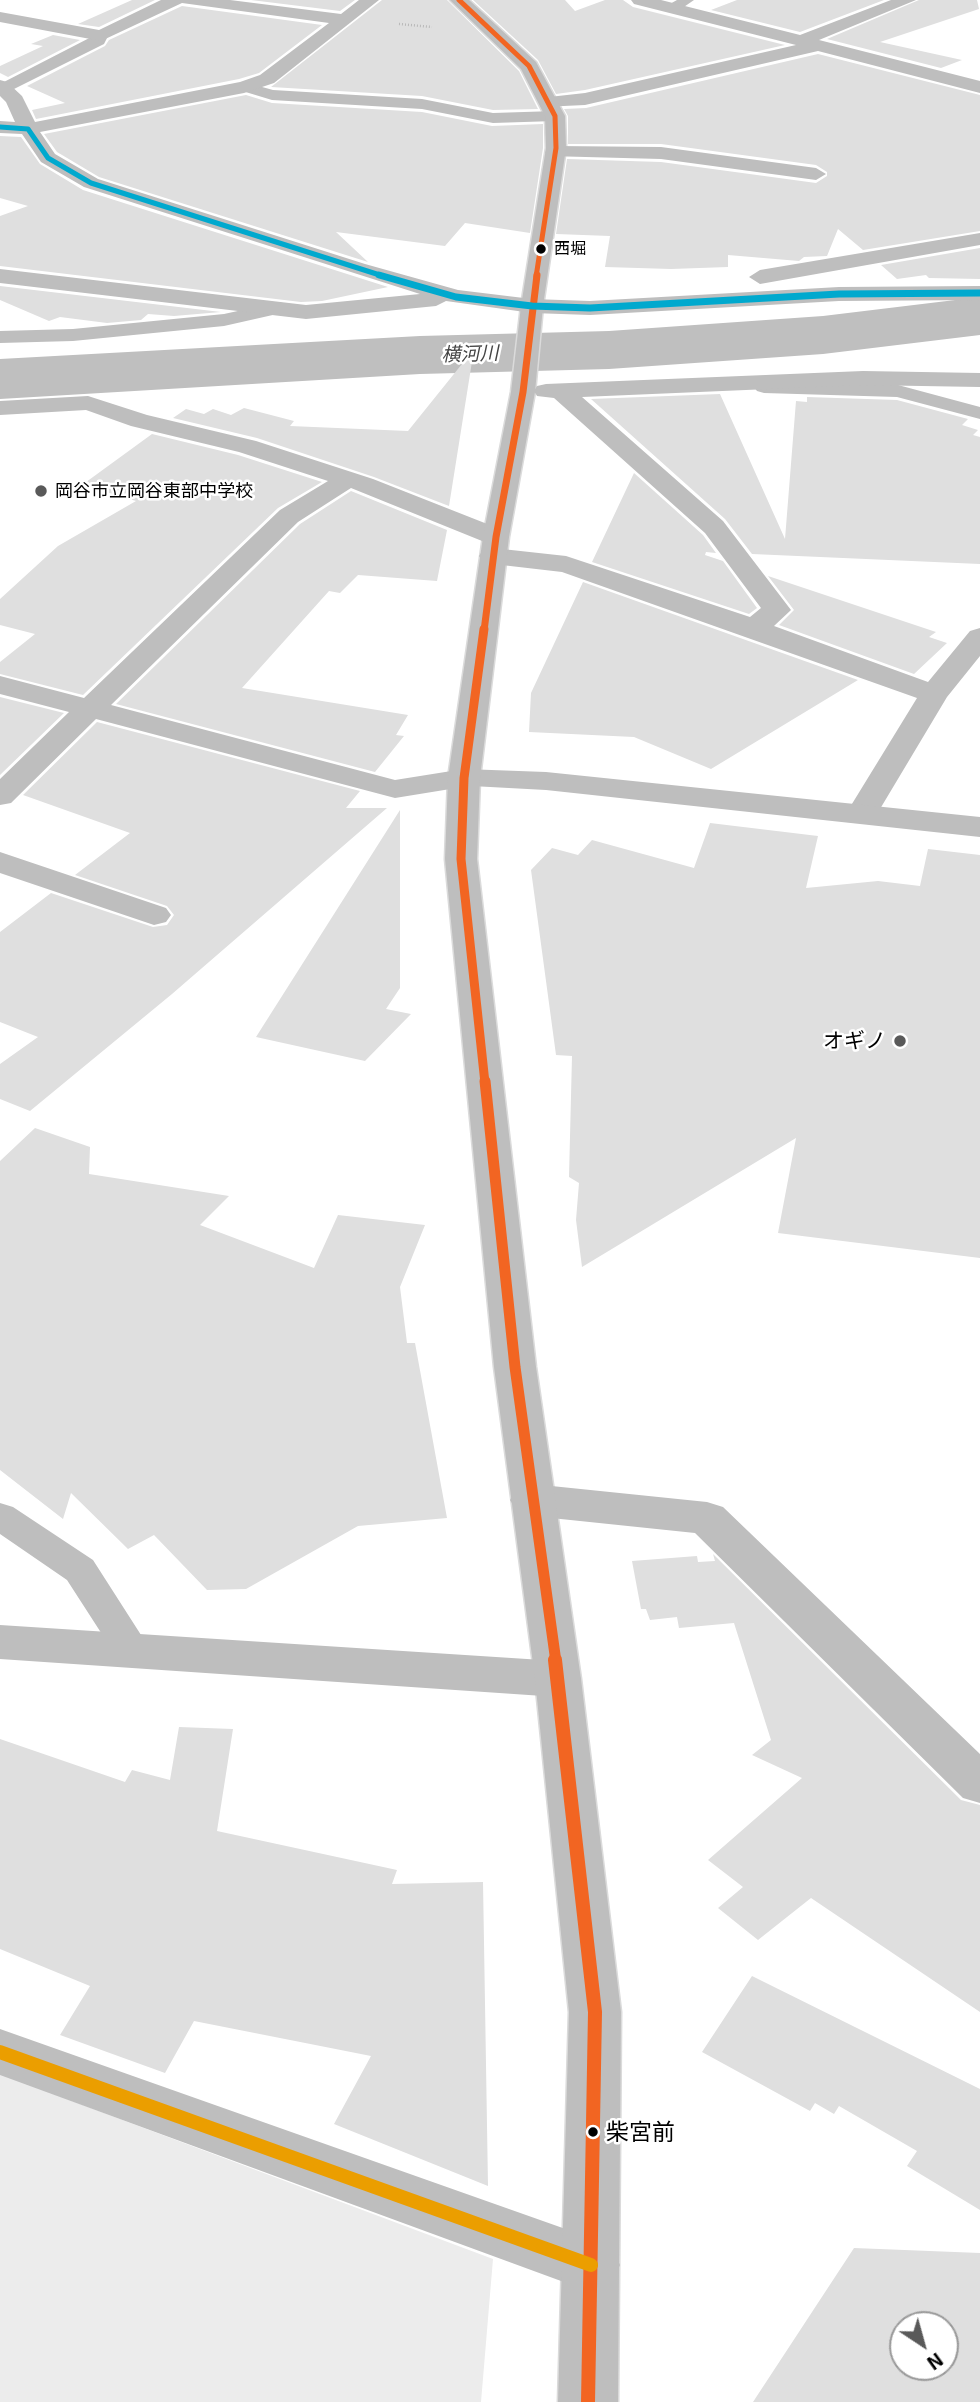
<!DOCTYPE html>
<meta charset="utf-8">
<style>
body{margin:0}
#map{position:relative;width:980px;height:2402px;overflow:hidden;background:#fff;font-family:"Exo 2",sans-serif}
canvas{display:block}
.north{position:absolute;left:889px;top:2311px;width:70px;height:70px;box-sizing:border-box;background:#fff;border:2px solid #999;border-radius:50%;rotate:144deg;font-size:19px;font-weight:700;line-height:28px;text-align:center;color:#000}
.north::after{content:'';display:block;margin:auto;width:24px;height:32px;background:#595959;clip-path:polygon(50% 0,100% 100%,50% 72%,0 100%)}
</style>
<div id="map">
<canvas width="980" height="2402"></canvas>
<div class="north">N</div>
</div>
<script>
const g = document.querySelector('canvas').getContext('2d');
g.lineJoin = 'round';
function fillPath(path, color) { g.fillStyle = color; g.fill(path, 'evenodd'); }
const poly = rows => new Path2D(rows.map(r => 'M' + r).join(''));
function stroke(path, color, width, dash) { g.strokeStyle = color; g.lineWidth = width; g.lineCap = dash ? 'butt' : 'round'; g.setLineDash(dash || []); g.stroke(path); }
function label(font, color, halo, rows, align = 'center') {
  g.font = font + ' "Exo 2","Noto Sans JP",sans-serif'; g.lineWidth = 5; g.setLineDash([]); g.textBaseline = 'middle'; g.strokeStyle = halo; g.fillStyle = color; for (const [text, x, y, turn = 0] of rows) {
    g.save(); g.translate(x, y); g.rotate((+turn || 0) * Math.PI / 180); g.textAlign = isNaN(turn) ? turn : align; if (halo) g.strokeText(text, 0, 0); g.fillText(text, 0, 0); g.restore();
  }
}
const green = poly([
 [0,2074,493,2259,481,2402,0,2402]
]);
const river = poly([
 [980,297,980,335,823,354,609,369,420,374,0,399,0,359,420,336,609,331,823,316,980,297]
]);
const building = poly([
 [132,0,155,0,99,27,78,24],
 [251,0,355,0,340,11],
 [382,0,447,0,519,71,538,109,493,110,422,96,271,87],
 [473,0,565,0,575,11,605,0,623,0,633,7,785,45,585,90,556,94,538,60],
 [737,0,884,0,800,32,711,10],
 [919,0,977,0,979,9,880,42,962,60,941,68,827,39],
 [182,6,322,25,259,73,239,79,36,119,32,110,65,103,27,86,105,46,109,40],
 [53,35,80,40,8,77,0,73,0,66,43,46,31,44],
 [818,54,980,95,980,231,863,250,838,229,827,256,804,257,799,261,728,255,728,267,671,269,605,267,610,236,556,234,567,159,661,162,816,183,827,176,827,172,816,165,661,144,568,144,568,116,564,109,586,108],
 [246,95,272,103,422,112,492,126,543,124,543,148,530,233,465,223,445,246,336,232,368,262,99,177,57,152,44,134],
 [0,136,21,137,40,164,83,190,388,287,322,301,301,302,0,266,0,216,28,206,0,198],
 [980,248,980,279,929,278,926,275,897,279,881,265],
 [0,286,221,312,174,316,148,314,141,320,107,323,60,317,49,321,0,300],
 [474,349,449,506,374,477,257,438,173,418,186,409,204,414,213,409,231,415,244,408,294,421,290,426,408,431],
 [720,394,785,539,796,401,807,402,807,397,897,400,968,419,962,425,978,430,973,435,980,437,980,564,752,554,725,519,591,399],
 [152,434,238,455,322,482,278,508,83,695,0,674,0,662,35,634,0,625,0,599,58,546,136,501,82,485],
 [634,473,703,535,716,553,706,552,705,555,723,561,757,608,749,614,592,562],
 [351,491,447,530,437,581,358,575,340,593,329,591,242,688,408,715,396,735,404,736,375,772,116,704,300,524],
 [768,576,936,632,929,637,947,643,914,674,779,625,794,610],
 [583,582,858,680,711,769,634,737,529,732,531,693],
 [0,697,64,713,0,775],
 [97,722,360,791,346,808,387,808,172,994,30,1111,0,1099,0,1064,38,1037,0,1022,0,932,51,893,153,927,167,925,174,915,167,906,75,875,130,833,23,795],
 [400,810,400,988,386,1009,411,1014,365,1061,256,1037],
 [710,823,818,836,806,888,878,881,920,886,928,849,980,855,980,1258,778,1233,796,1138,582,1267,576,1220,579,1183,569,1177,572,1056,556,1055,531,870,552,848,578,855,592,840,694,868],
 [35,1128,90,1147,89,1174,229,1196,200,1225,314,1268,338,1215,425,1225,400,1287,407,1343,415,1343,447,1518,358,1526,246,1589,207,1590,154,1535,128,1549,71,1493,63,1519,0,1470,0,1161],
 [713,1554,961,1800,980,1805,980,2012,811,1898,758,1940,718,1908,743,1887,708,1860,802,1778,752,1755,771,1740,734,1623,679,1628,677,1617,650,1620,646,1609,641,1609,632,1561,697,1556,698,1562,715,1561],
 [179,1727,233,1729,217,1831,397,1870,392,1884,483,1882,488,2186,334,2124,371,2056,194,2021,165,2073,60,2035,90,1986,0,1949,0,1739,125,1782,132,1770,170,1780],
 [752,1976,980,2089,980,2210,907,2166,917,2151,839,2106,834,2114,815,2103,810,2111,702,2052],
 [854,2248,980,2253,980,2402,753,2402],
 [903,2325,945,2325,945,2367,903,2367]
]);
const path = poly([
 [399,24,432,27]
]);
const service = poly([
 [677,0,694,0,678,11,668,11,668,5,677,0],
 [101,32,108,36,104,44,8,92,0,93,0,84,101,32],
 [244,82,273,90,422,99,493,113,555,111,563,116,555,121,493,123,422,109,272,100,239,90,239,84,244,82],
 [279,302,286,304,288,308,286,312,224,326,73,341,0,343,0,331,73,329,224,314,279,302],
 [760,376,770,381,898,385,980,407,980,419,897,397,764,393,757,391,750,382,760,376],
 [0,1503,13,1507,93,1560,150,1649,144,1659,131,1663,118,1659,67,1580,0,1534,0,1503]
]);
const minor = poly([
 [161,0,230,0,341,14,359,0,379,0,274,83,244,93,40,132,55,154,98,179,365,264,458,290,532,299,590,301,839,287,980,286,980,300,839,301,590,315,532,313,446,301,436,306,306,319,0,283,0,269,306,305,420,294,84,187,41,162,22,134,0,133,0,121,15,122,6,102,0,96,0,80,7,82,22,96,35,122,240,82,260,75,329,23,182,3,101,41,0,22,0,12,99,30,161,0],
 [631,0,661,0,800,35,891,0,916,0,819,40,980,81,980,93,818,51,585,105,542,107,539,103,549,97,585,93,796,45,634,4,631,0],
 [555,146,661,147,816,168,826,174,816,180,661,159,548,156,545,152,555,146],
 [980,233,980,245,760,284,749,277,760,270,980,233],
 [863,371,980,373,980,387,863,385,582,397,723,521,791,610,774,626,928,682,970,631,980,628,980,656,947,697,874,819,863,821,852,819,847,812,917,698,562,572,493,564,483,562,479,556,483,550,493,548,566,556,750,617,761,608,705,533,554,398,537,396,534,391,537,386,546,384,863,371],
 [88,396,147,415,256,441,373,479,505,531,509,537,505,543,487,543,351,488,298,522,111,705,395,780,464,769,475,771,480,778,475,785,395,798,96,719,11,803,0,805,0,779,69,712,0,694,0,676,84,698,280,510,328,481,239,452,131,426,86,410,0,415,0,401,88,396],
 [0,852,166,908,171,915,166,922,154,925,0,873,0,852],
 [532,1484,707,1502,723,1507,980,1754,980,1803,963,1798,695,1533,532,1516,517,1511,510,1500,517,1489,532,1484],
 [0,2029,591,2238,611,2246,620,2265,611,2284,591,2292,0,2075,0,2029]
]);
const tertiary = poly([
 [464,769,546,772,980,817,980,837,546,790,453,785,448,778,453,771,464,769],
 [0,1625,558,1661,575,1666,581,1679,575,1692,558,1697,0,1659,0,1625]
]);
const primary = poly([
 [450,0,469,0,536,62,565,116,566,148,543,306,535,392,509,537,480,778,477,859,536,1367,581,1679,621,2012,618,2402,558,2402,569,2012,535,1679,494,1367,445,859,448,778,483,537,511,392,521,306,546,148,545,116,521,69,450,0]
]);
const bus1Far4 = poly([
 [459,0,529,66,555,116,556,148,536,277]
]);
const bus1Far3 = poly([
 [484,631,496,537,523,392,537,275]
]);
const bus1Far2 = poly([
 [484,629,464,778,461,859,485,1083]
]);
const bus1Far1 = poly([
 [485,1081,515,1367,556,1662]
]);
const bus1 = poly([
 [555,1660,595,2012,588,2402]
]);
const bus2Far1 = poly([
 [0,127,28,129,48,158,91,183,386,277]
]);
const bus2 = poly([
 [379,275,456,297,532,306,590,308,839,294,980,293]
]);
const bus3 = poly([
 [0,2052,591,2265]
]);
const markers = [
 [541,249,6,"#000"],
 [41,491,7,"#595959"],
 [900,1041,7,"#595959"],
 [593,2132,6,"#000"]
];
const farBusnames = [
 ["西堀",554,249]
];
const farPoinames = [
 ["岡谷市立岡谷東部中学校",55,491]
];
const farWaternames = [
 ["横河川",470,354,-2]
];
const poiNames = [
 ["オギノ",886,1041]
];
const nearBusnames = [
 ["柴宮前",606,2132]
];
fillPath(green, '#ececec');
fillPath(river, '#bfbfbf');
fillPath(building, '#dfdfdf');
stroke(primary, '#dbdbdb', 3);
stroke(path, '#b9b9b9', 2.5, [1, 2]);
fillPath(service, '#bebebe');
fillPath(minor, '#bebebe');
fillPath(tertiary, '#bebebe');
fillPath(primary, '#bebebe');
stroke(bus1Far4, '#f26522', 5);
stroke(bus1Far3, '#f26522', 7);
stroke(bus1Far2, '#f26522', 9);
stroke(bus1Far1, '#f26522', 11);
stroke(bus1, '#f26522', 14);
stroke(bus2Far1, '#00a9ce', 5);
stroke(bus2, '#00a9ce', 7);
stroke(bus3, '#eb9e00', 14);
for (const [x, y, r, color] of markers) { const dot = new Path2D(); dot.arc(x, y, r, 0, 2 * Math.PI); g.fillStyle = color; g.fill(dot); stroke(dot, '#fff', 2.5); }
label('16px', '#000', '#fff', farBusnames, 'left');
label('18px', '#000', '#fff', farPoinames, 'left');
label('italic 19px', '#444', '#fff', farWaternames);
label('21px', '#000', '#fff', poiNames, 'right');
label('23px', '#000', '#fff', nearBusnames, 'left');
</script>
